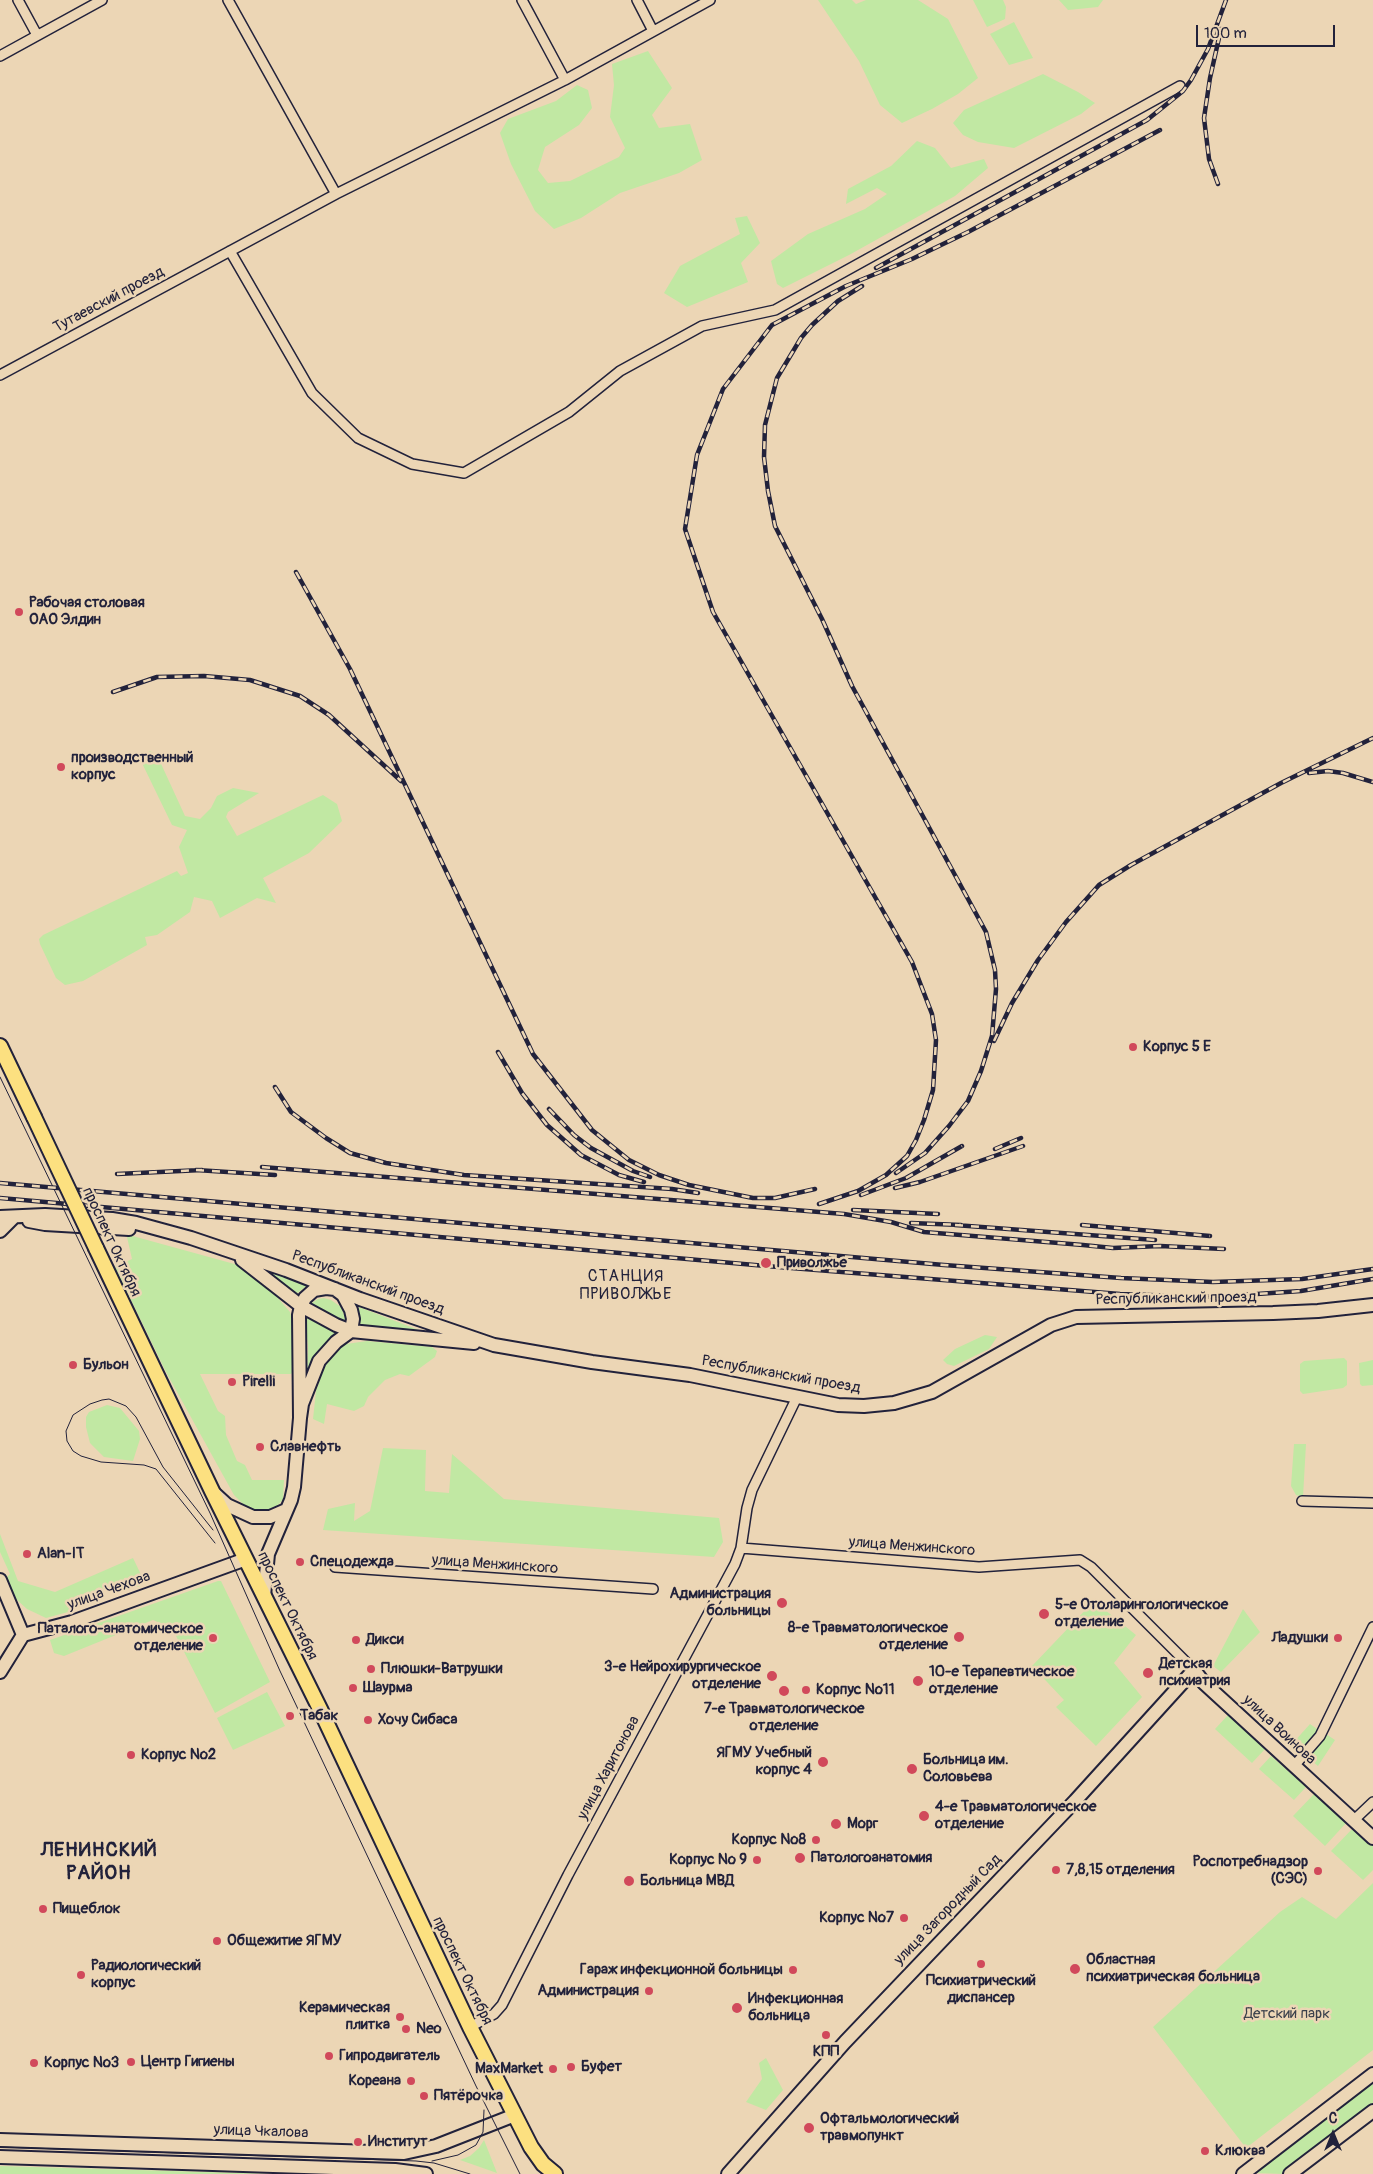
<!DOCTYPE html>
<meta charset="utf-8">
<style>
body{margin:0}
#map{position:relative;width:1373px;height:2174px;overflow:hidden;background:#ecd6b5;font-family:Pangolin,sans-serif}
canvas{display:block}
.north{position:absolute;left:1308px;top:2109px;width:50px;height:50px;-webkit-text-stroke:4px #ecd6b5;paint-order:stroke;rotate:0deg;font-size:14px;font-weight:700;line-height:20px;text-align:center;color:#22223b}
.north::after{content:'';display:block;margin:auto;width:18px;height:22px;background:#22223b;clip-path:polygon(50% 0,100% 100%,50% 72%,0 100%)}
.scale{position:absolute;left:1196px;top:25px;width:139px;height:22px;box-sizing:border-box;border:2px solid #22223b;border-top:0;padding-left:6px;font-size:15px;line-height:18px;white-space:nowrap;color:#22223b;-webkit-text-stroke:4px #ecd6b5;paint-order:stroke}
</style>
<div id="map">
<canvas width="1373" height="2174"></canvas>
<div class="north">С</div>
<div class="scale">100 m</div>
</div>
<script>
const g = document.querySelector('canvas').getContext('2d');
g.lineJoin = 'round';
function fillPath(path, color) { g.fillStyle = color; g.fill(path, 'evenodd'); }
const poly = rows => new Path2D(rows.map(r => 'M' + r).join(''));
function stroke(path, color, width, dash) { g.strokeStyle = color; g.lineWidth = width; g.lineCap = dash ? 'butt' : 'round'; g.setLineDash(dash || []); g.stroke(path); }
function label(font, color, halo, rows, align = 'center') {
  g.font = font + ' Pangolin,sans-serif'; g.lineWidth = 5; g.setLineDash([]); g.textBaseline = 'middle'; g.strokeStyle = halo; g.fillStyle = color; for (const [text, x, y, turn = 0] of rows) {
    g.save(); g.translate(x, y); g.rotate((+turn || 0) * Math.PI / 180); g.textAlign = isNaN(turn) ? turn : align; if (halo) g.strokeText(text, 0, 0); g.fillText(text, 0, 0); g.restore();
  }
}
const green = poly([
 [818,0,852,0,856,4,866,0,918,0,948,19,978,78,958,94,932,109,902,123,880,105,859,61],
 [973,0,1003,0,1006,7,1005,19,987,27],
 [1059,0,1103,0,1098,7,1068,10],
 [1014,22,1033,58,1009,65,990,34],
 [648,51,672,88,652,115,659,128,690,124,702,160,679,173,620,193,581,218,554,229,535,211,511,164,500,133,508,119,556,101,577,85,588,90,592,108,579,125,545,147,538,170,548,183,570,181,619,157,625,148,610,117,614,85,612,64],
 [1043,74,1078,92,1095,103,1081,114,1014,148,978,142,963,135,953,123,964,110],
 [917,141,935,148,951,168,984,159,988,168,955,196,849,255,783,288,777,284,771,261,808,234,865,209,887,194,877,188,846,204,848,189,891,166],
 [747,216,760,243,741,263,748,282,687,307,664,293,680,266,740,234,735,218],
 [150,751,157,755,185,816,200,819,211,808,217,796,233,788,259,793,228,812,226,817,237,836,323,795,337,804,342,821,309,853,263,878,276,903,257,898,220,918,212,901,194,897,190,912,157,935,145,937,147,945,83,981,65,985,56,978,40,944,39,939,43,935,177,871,181,876,188,873,179,847,187,830,172,825,140,759],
 [129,1235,238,1265,264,1282,290,1312,294,1330,294,1369,291,1374,200,1374,218,1411,225,1416,226,1435,237,1461,245,1465,252,1480,284,1480,283,1499,276,1508,266,1511,255,1510,244,1505,234,1495,166,1372,115,1267,132,1259,127,1237],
 [259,1266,309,1284,295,1295],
 [324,1298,331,1300,341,1307,345,1318,345,1322,310,1304,318,1299],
 [359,1307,429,1334,359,1327],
 [305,1314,342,1332,320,1350,307,1374,308,1347],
 [985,1335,997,1337,989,1349,954,1366,947,1364,943,1360,955,1349],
 [367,1341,432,1347,437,1351,435,1357,409,1376,400,1374,385,1380,368,1397,364,1406,354,1411,327,1404,324,1424,313,1419,316,1391,326,1362,335,1351,346,1344],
 [1344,1358,1347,1361,1347,1385,1343,1388,1303,1394,1300,1391,1300,1364,1304,1361],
 [1373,1360,1373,1385,1362,1386,1360,1384,1359,1363],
 [107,1405,120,1408,139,1431,140,1439,133,1461,104,1457,90,1443,86,1427,86,1417,89,1412],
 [1294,1444,1306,1444,1303,1497,1296,1495,1291,1486],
 [383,1448,426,1450,425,1491,449,1493,452,1454,504,1499,719,1518,723,1542,714,1557,323,1530,328,1509,355,1503,354,1521,370,1511],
 [0,1534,18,1581,55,1592,133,1558,145,1583,138,1587,130,1581,74,1599,68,1612,46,1618,27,1609,16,1599,5,1579,10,1574,0,1552],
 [218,1581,221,1581,270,1682,215,1713,172,1628,153,1620,64,1656,54,1653,50,1640],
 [1094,1601,1136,1635,1114,1663,1142,1697,1096,1746,1056,1707,1064,1700,1032,1666],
 [1243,1609,1260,1632,1221,1672,1213,1666],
 [267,1692,285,1726,233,1750,217,1718],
 [1228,1715,1265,1749,1252,1763,1215,1729],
 [1310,1724,1320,1731,1302,1753,1292,1744],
 [1326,1734,1335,1740,1318,1766,1307,1757],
 [1271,1756,1306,1787,1294,1800,1259,1769],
 [1315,1793,1347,1822,1325,1846,1293,1816],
 [1354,1827,1373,1845,1373,1870,1363,1880,1331,1851],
 [1373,1883,1373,2050,1246,2148,1153,2027,1280,1912,1302,1897,1336,1919],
 [766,2058,783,2090,766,2110,746,2102,762,2079,759,2063],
 [1373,2083,1373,2105,1284,2174,1255,2173],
 [484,2140,497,2173,460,2160,470,2156,479,2148],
 [0,2166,276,2174,0,2174]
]);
const street = poly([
 [18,0,37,35],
 [228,0,336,194],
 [522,0,565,80],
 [637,0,653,31],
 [0,56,102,0],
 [230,251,312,393,358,438,412,464,464,473,569,412,620,371,702,326,775,310,1180,86],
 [0,375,336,194,565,80,710,0],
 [1302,1501,1373,1503],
 [741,1548,979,1567,1080,1560,1091,1567,1194,1670],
 [335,1567,653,1589],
 [1294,1766,1320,1736,1373,1627],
 [1353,1821,1373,1802],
 [470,2027,494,2014,502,2005,568,1875,735,1564,741,1548,747,1508,752,1490,797,1397]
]);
const secondary = poly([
 [0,1217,45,1215,112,1219,136,1223,191,1238,286,1270,360,1299,494,1345,592,1362,690,1375,838,1405,864,1406,894,1403,932,1392,1051,1325,1076,1317,1273,1313,1318,1311,1373,1305],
 [29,1221,45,1224,129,1229],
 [0,1231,14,1217],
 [242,1260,301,1306,336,1325,351,1331,474,1343],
 [215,1494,227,1505,253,1517,270,1517,286,1510],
 [0,1580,23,1635],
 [264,1596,268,1554,291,1500,294,1487,300,1418,299,1315,301,1306,305,1298,314,1290,326,1288,335,1289,343,1295,351,1310,353,1319,351,1331,336,1342,319,1361,302,1404,300,1418],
 [0,1672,23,1635,72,1622,246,1559],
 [0,2140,404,2153,436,2146,515,2115],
 [0,2157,395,2170,426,2174],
 [728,2174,845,2042,1075,1801,1194,1670,1204,1683,1373,1838],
 [1243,2174,1373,2074],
 [1290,2174,1373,2111]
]);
const primary = poly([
 [0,1046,34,1117],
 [96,1248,212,1491,320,1709,470,2027,531,2147,543,2164,555,2174]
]);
const tram = poly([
 [0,1077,210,1513,280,1671,476,2086,520,2174],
 [213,1530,163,1467,136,1417,126,1406,109,1399,102,1400,90,1404,73,1415,66,1431,67,1441,73,1451,81,1456,101,1462,144,1465,156,1469,215,1543],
 [0,2147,416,2161,434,2163,470,2174],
 [432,2161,458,2155,476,2145,483,2132,484,2110]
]);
const rail = poly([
 [1218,184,1209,159,1204,118,1210,78,1221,29],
 [876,268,1147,120,1183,91,1191,80,1208,49,1226,0],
 [862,286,838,301,812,325,801,338,777,378,765,425,764,457,768,491,775,526,822,619,852,686,986,932,995,970,996,989,992,1036,981,1071,968,1101,949,1126,925,1153,896,1173],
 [296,572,350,669,533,1054,592,1130,629,1160,659,1175,689,1185,753,1198,775,1198,815,1189],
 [113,692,157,677,204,676,250,680,300,696,329,715,401,781],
 [1309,773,1328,771,1343,773,1373,782],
 [994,1041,1012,1003,1038,960,1066,922,1099,885,1131,865,1281,783,1373,738],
 [498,1052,522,1093,547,1125,581,1155,619,1175,644,1182],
 [275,1087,291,1112,326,1138,350,1153,386,1163,464,1175,672,1189,698,1193],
 [549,1109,574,1135,591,1148,633,1171,650,1177],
 [995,1149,1021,1138],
 [262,1167,844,1214,891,1222,924,1232,1083,1245,1113,1248,1160,1246,1224,1249],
 [196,1170,275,1175],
 [117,1174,202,1170],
 [0,1183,944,1265,1121,1278,1213,1282,1302,1279,1373,1269],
 [895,1188,920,1182,1023,1146],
 [861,1195,906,1178,962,1146],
 [0,1198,766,1266,1120,1294,1204,1297,1257,1294,1301,1291,1373,1279],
 [819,1204,858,1191,886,1175,907,1156,916,1140,924,1120,933,1090,936,1040,932,1014,912,962,713,612,685,529,697,455,723,389,772,325,846,286,912,259,968,232,1160,130],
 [853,1210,938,1214],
 [911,1223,961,1225],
 [955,1225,1155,1240],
 [1082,1225,1210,1236]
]);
const primaryBridge = poly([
 [34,1117,96,1248]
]);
const markers = [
 [19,612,5,"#d1495b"],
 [61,767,5,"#d1495b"],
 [1133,1047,5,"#d1495b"],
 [766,1263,6,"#d1495b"],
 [73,1365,5,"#d1495b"],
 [232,1382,5,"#d1495b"],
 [260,1447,5,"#d1495b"],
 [27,1554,5,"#d1495b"],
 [300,1562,5,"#d1495b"],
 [782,1603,6,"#d1495b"],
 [1044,1614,6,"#d1495b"],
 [959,1637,6,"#d1495b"],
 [213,1638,5,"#d1495b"],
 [1338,1638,5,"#d1495b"],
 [356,1640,5,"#d1495b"],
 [371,1669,5,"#d1495b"],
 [1148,1673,6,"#d1495b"],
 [772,1676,6,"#d1495b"],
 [918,1681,6,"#d1495b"],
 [353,1688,5,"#d1495b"],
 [806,1690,5,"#d1495b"],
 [784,1691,6,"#d1495b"],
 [290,1716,5,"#d1495b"],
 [368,1720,5,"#d1495b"],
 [131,1755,5,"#d1495b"],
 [823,1762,6,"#d1495b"],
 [912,1769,6,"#d1495b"],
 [924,1816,6,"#d1495b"],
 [836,1824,6,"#d1495b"],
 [816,1840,5,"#d1495b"],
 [800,1858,6,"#d1495b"],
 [757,1860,5,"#d1495b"],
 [1056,1870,5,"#d1495b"],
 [1318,1871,5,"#d1495b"],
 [629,1881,6,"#d1495b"],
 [43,1909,5,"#d1495b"],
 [904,1918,5,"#d1495b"],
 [217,1941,5,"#d1495b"],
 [981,1964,5,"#d1495b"],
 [1075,1969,6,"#d1495b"],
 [793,1970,5,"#d1495b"],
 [81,1975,5,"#d1495b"],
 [649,1991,5,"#d1495b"],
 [737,2008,6,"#d1495b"],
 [400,2017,5,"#d1495b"],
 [406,2029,5,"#d1495b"],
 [826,2035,5,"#d1495b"],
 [329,2056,5,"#d1495b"],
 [131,2062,5,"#d1495b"],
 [34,2063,5,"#d1495b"],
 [571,2067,5,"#d1495b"],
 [553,2069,5,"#d1495b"],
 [411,2081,5,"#d1495b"],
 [424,2096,5,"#d1495b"],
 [809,2128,6,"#d1495b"],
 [358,2142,5,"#d1495b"],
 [1205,2151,5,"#d1495b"]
];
const streetNames = [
 ["Тутаевский проезд",109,300,-28],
 ["проспект Октября",111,1242,65],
 ["Республиканский проезд",368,1283,20],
 ["Республиканский проезд",1176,1299,-1],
 ["Республиканский проезд",781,1375,10],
 ["улица Менжинского",912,1547,4],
 ["улица Менжинского",495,1565,4],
 ["улица Чехова",109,1591,-20],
 ["проспект Октября",287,1606,64],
 ["улица Воинова",1279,1730,43],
 ["улица Харитонова",609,1768,-62],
 ["улица Загородный Сад",948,1910,-46],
 ["проспект Октября",462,1971,64],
 ["улица Чкалова",261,2132,2]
];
const poiNames = [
 ["Рабочая столовая",29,603],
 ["ОАО Элдин",29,620],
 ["производственный",71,758],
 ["корпус",71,775],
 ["Корпус 5 E",1143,1047],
 ["Приволжье",777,1263],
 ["Бульон",83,1365],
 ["Pirelli",242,1382],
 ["Славнефть",270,1447],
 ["Alan-IT",37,1554],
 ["Спецодежда",310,1562],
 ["Администрация",771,1594,"right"],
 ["больницы",771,1611,"right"],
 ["5-е Отоларингологическое",1055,1605],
 ["отделение",1055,1622],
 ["8-е Травматологическое",948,1628,"right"],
 ["отделение",948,1645,"right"],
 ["Паталого-анатомическое",203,1629,"right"],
 ["отделение",203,1646,"right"],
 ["Ладушки",1328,1638,"right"],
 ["Дикси",366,1640],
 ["Детская",1159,1664],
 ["психиатрия",1159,1681],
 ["3-е Нейрохирургическое",761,1667,"right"],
 ["отделение",761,1684,"right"],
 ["Плюшки-Ватрушки",381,1669],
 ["10-е Терапевтическое",929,1672],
 ["отделение",929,1689],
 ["Шаурма",363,1688],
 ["Корпус №11",816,1690],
 ["7-е Травматологическое",784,1709,"center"],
 ["отделение",784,1726,"center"],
 ["Табак",300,1716],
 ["Хочу Сибаса",378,1720],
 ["ЯГМУ Учебный",812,1753,"right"],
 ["корпус 4",812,1770,"right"],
 ["Корпус №2",141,1755],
 ["Больница им.",923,1760],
 ["Соловьева",923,1777],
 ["4-е Травматологическое",935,1807],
 ["отделение",935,1824],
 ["Морг",847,1824],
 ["Корпус №8",806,1840,"right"],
 ["Патологоанатомия",811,1858],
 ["Корпус № 9",747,1860,"right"],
 ["Роспотребнадзор",1308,1862,"right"],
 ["(СЭС)",1308,1879,"right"],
 ["7,8,15 отделения",1066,1870],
 ["Больница МВД",640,1881],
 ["Пищеблок",53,1909],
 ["Корпус №7",894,1918,"right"],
 ["Общежитие ЯГМУ",227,1941],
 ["Областная",1086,1960],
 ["психиатрическая больница",1086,1977],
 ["Радиологический",91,1966],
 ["корпус",91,1983],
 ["Гараж инфекционной больницы",783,1970,"right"],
 ["Психиатрический",981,1981,"center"],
 ["диспансер",981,1998,"center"],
 ["Администрация",639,1991,"right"],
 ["Инфекционная",748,1999],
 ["больница",748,2016],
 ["Керамическая",390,2008,"right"],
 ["плитка",390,2025,"right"],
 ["Neo",416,2029],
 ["КПП",826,2052,"center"],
 ["Гипродвигатель",339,2056],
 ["Центр Гигиены",141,2062],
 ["Корпус №3",44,2063],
 ["Буфет",581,2067],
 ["MaxMarket",543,2069,"right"],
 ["Кореана",401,2081,"right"],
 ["Пятёрочка",434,2096],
 ["Офтальмологический",820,2119],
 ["травмопункт",820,2136],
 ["Институт",368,2142],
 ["Клюква",1215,2151]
];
const parkNames = [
 ["Детский парк",1287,2014]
];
const neighbourhoodNames = [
 ["СТАНЦИЯ",626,1277],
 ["ПРИВОЛЖЬЕ",626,1295]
];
const districtNames = [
 ["ЛЕНИНСКИЙ",99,1851],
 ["РАЙОН",99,1874]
];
fillPath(green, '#c1e8a3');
stroke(street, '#22223b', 12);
stroke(secondary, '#22223b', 16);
stroke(primary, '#22223b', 18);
stroke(street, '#ecd6b5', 9);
stroke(secondary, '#ecd6b5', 12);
stroke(primary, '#fce080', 14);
stroke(tram, '#22223b', 1);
stroke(rail, '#22223b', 4.5);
stroke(rail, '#ecd6b5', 2.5, [8]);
stroke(primaryBridge, '#22223b', 18, []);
stroke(primaryBridge, '#fce080', 14);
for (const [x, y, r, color] of markers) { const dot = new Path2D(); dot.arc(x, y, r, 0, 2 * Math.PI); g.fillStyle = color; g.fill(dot); stroke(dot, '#ecd6b5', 2); }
label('15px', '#22223b', '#ecd6b5', streetNames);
label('bold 15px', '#22223b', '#ecd6b5', poiNames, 'left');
label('15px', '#3a404b', '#ecd6b5', parkNames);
g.letterSpacing = '1px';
label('16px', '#22223b', '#ecd6b5', neighbourhoodNames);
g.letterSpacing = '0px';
g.letterSpacing = '1px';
label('bold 20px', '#22223b', '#ecd6b5', districtNames);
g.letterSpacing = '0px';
</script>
